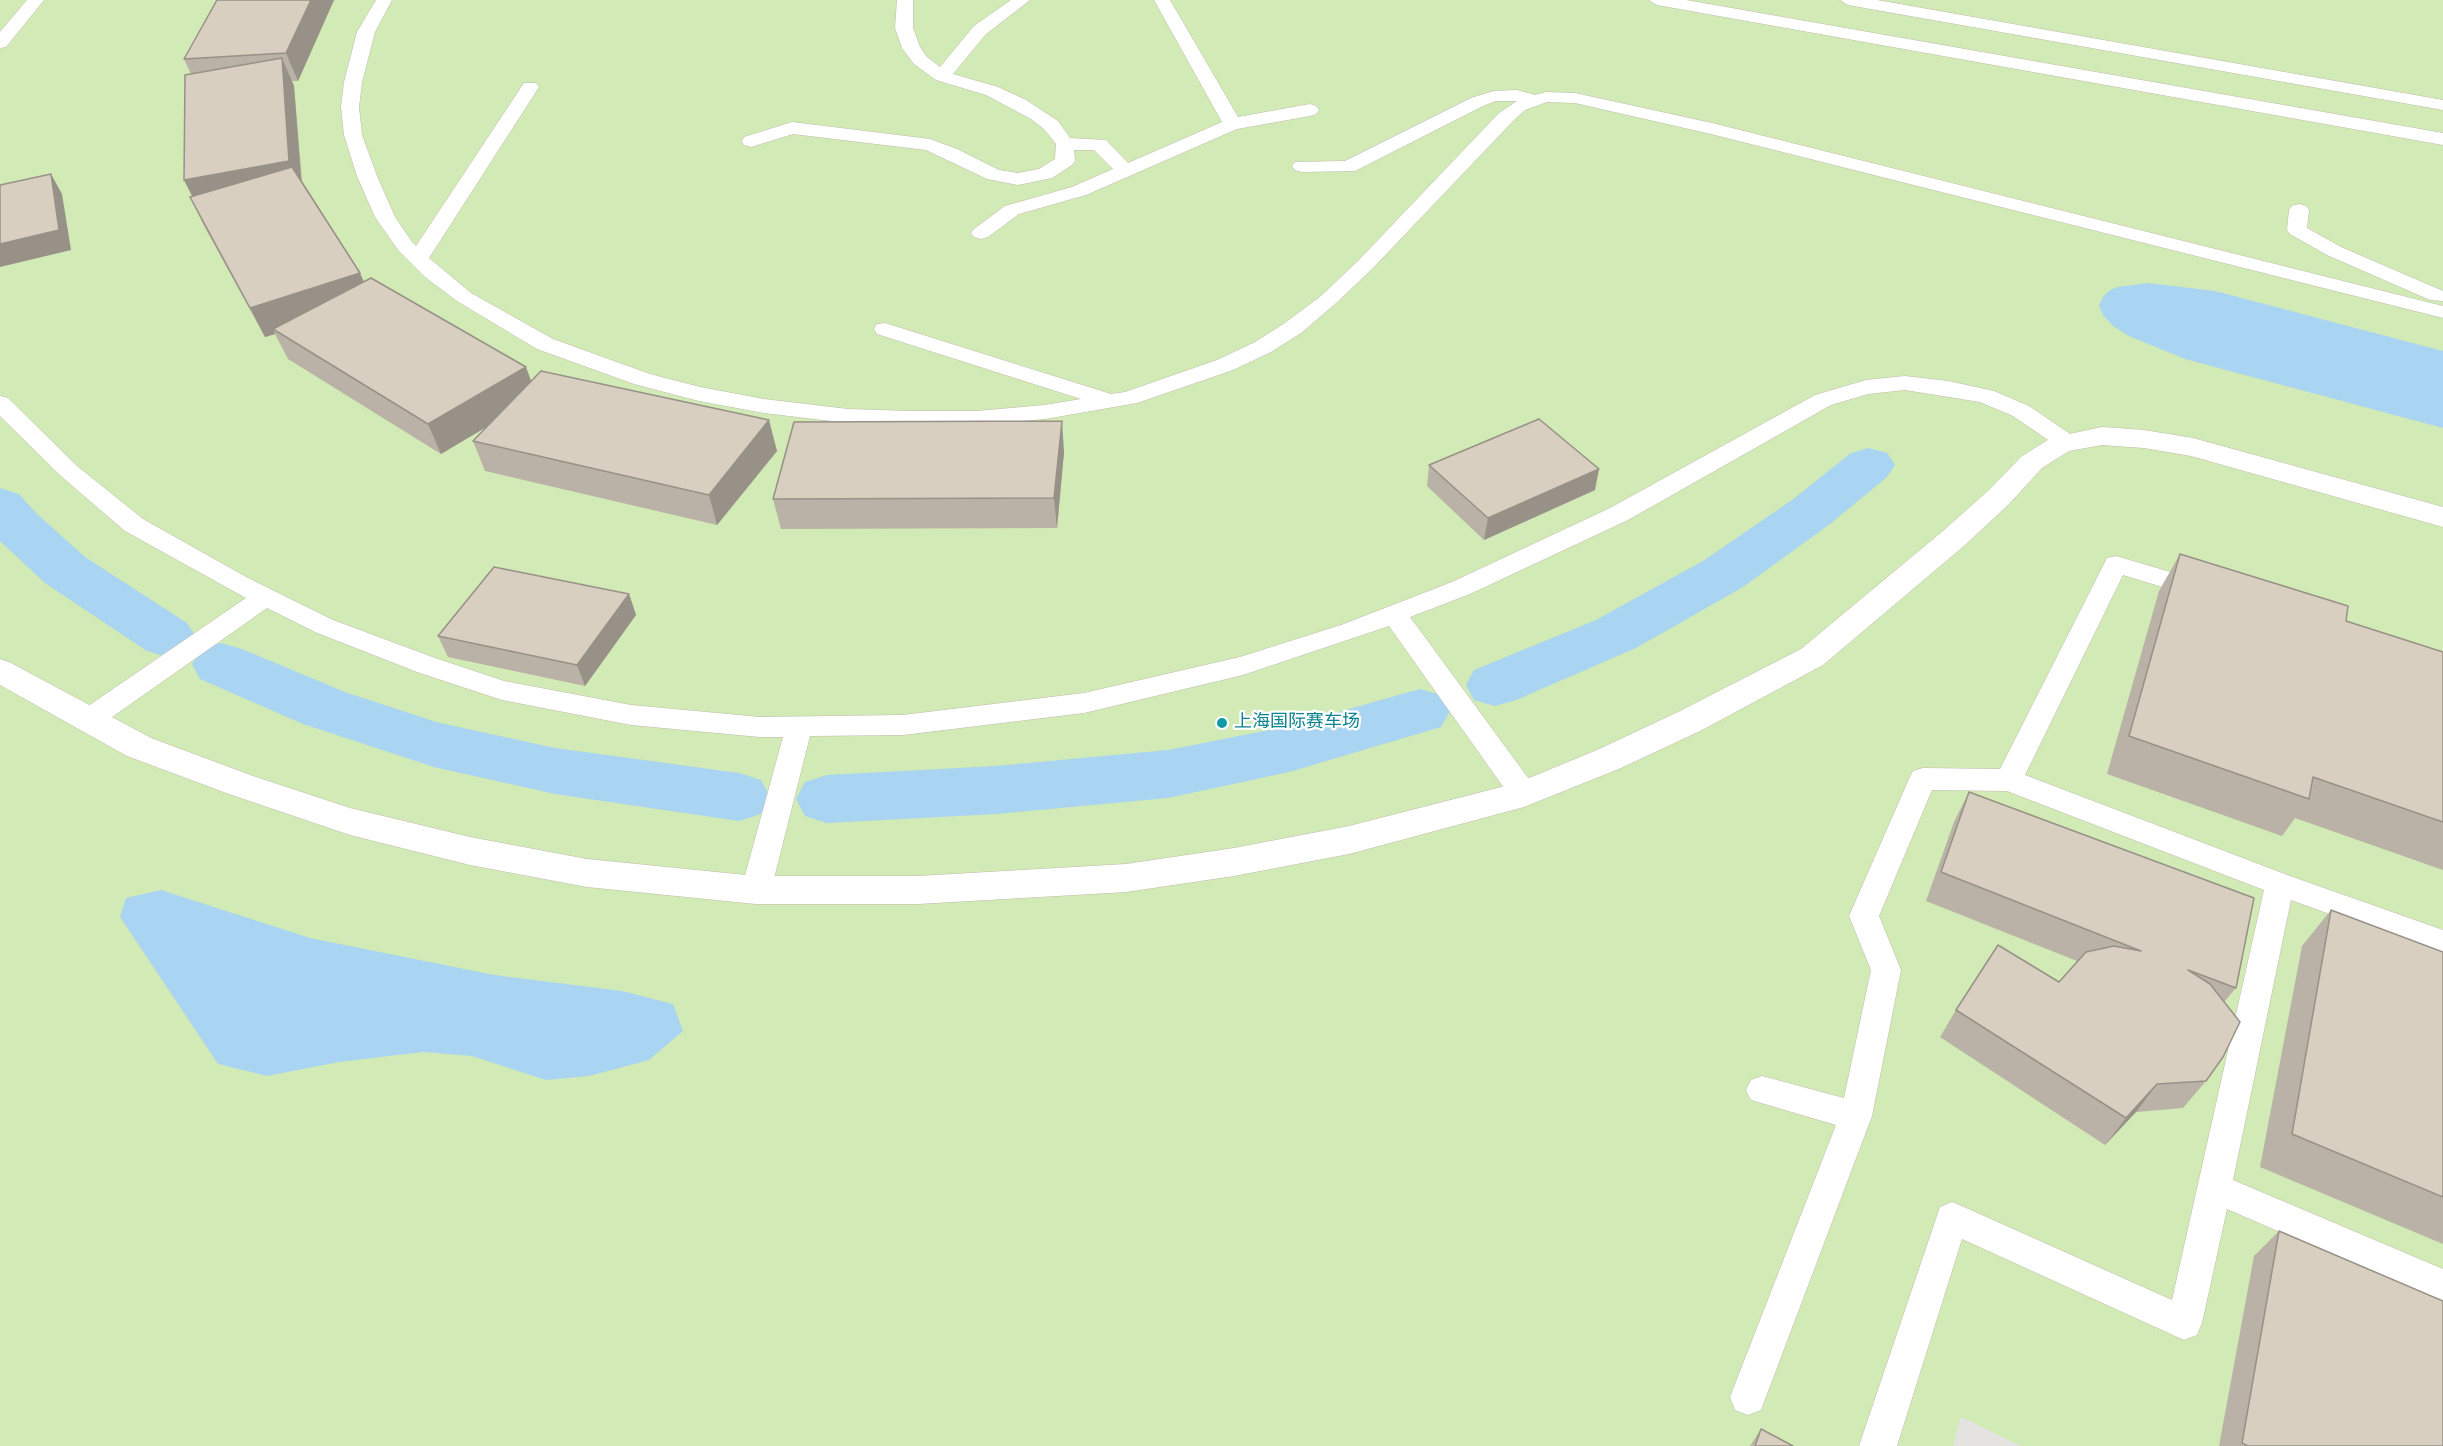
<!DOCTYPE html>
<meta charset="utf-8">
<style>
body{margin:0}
canvas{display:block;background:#f6f3ec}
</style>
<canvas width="2443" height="1446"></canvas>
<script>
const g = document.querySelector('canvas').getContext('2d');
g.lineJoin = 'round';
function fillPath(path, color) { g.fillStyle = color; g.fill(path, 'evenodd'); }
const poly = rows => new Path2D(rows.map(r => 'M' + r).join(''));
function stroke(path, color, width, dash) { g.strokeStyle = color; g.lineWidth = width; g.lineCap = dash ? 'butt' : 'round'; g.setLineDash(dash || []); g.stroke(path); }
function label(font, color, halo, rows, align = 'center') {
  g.font = font + ' Overpass,"Noto Sans SC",sans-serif'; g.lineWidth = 4.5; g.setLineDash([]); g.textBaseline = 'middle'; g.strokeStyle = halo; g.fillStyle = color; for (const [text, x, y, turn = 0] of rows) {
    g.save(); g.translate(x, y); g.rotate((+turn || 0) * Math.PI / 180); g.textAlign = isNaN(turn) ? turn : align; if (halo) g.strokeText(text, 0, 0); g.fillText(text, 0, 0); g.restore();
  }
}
const green = poly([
 [0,0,2443,0,2443,1446,0,1446]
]);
const parking = poly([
 [1961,1417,2021,1446,1953,1446]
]);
const water = poly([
 [2148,283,2215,291,2443,351,2443,428,2185,359,2129,336,2113,326,2103,315,2099,305,2103,297,2110,290,2118,287],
 [161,890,310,938,494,975,622,991,673,1004,683,1031,649,1060,589,1076,546,1080,472,1056,423,1052,339,1062,267,1076,218,1064,120,917,126,898]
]);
const canal = poly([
 [1869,448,1887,453,1895,465,1887,477,1830,524,1743,587,1636,648,1516,700,1495,706,1474,700,1466,685,1474,670,1596,620,1703,561,1792,500,1851,453,1869,448],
 [0,488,19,494,36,513,85,557,187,623,196,637,187,651,167,657,147,651,45,583,0,541,0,488],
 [221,643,242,649,345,692,436,722,555,748,739,773,761,780,770,797,761,814,739,821,555,794,434,767,303,724,200,679,192,664,200,649,221,643],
 [1420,689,1441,695,1450,711,1441,727,1289,772,1168,798,996,814,827,823,805,816,796,799,805,782,827,775,996,766,1168,750,1289,726,1420,689]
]);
const lane = poly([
 [27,0,44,0,6,47,0,48,0,32,27,0],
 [376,0,392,0,375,32,362,82,359,107,362,135,377,176,395,217,412,242,416,246,524,83,536,83,539,87,429,258,471,293,553,339,650,374,700,387,764,399,848,409,910,411,977,411,1045,405,1081,399,877,334,874,329,877,324,885,323,1111,394,1125,392,1217,360,1255,342,1285,323,1321,296,1358,261,1499,113,1517,101,1496,101,1483,106,1355,171,1302,172,1295,170,1292,166,1295,162,1345,161,1471,98,1494,91,1517,90,1535,95,1546,92,1575,93,1712,123,2443,306,2443,318,1711,134,1575,103,1547,102,1525,110,1513,121,1372,269,1335,304,1301,333,1271,352,1233,370,1137,403,1045,419,977,425,910,425,848,423,764,413,699,401,634,384,537,349,457,301,425,277,398,250,375,217,357,176,344,135,341,107,344,82,357,32,376,0],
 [897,0,913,0,913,28,920,47,926,56,940,67,974,26,1011,0,1030,0,986,34,953,74,998,87,1026,100,1058,121,1070,138,1106,140,1128,163,1222,122,1154,0,1170,0,1238,117,1310,104,1316,106,1319,110,1316,114,1310,116,1237,129,1086,195,1019,214,988,237,981,239,974,237,971,233,974,229,1005,206,1072,187,1113,169,1094,150,1074,150,1075,161,1072,165,1052,178,1018,185,987,179,926,150,793,134,751,147,744,145,742,141,744,137,792,122,930,139,957,149,999,170,1018,173,1039,169,1055,159,1056,144,1044,129,1031,119,986,95,936,80,914,64,902,48,895,28,897,0],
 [1649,0,1686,0,2443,133,2443,145,1657,5,1649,0],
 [1840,0,1877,0,2443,100,2443,110,1848,5,1840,0],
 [2299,204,2306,206,2309,210,2307,228,2341,247,2443,291,2443,301,2430,300,2327,255,2290,234,2287,230,2289,210,2292,206,2299,204],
 [1905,376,1948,381,1994,391,2029,406,2076,438,2080,443,2076,448,2068,450,2060,448,2013,416,1980,402,1905,390,1868,394,1831,405,1628,520,1470,594,1410,617,1534,786,1538,794,1534,802,1524,805,1514,802,1389,626,1243,675,1084,713,903,735,810,736,771,890,766,898,756,902,746,898,741,890,783,737,760,737,631,725,502,700,417,672,315,632,267,608,98,727,88,730,78,727,75,720,78,713,246,598,125,531,61,476,0,416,0,396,8,398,77,466,143,519,248,578,333,620,435,658,504,681,631,705,760,717,903,715,1084,693,1240,657,1341,625,1452,582,1610,508,1815,395,1866,380,1905,376],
 [2116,556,2211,584,2215,590,2211,596,2202,599,2123,575,2025,775,2290,876,2443,930,2443,955,2291,900,2233,1180,2443,1269,2443,1303,2227,1209,2202,1323,2197,1335,2184,1340,1962,1239,1897,1446,1859,1446,1940,1207,1952,1202,1964,1207,2172,1300,2264,890,2007,791,1932,790,1879,916,1901,970,1872,1116,1761,1410,1748,1415,1735,1410,1730,1397,1836,1125,1751,1100,1746,1090,1751,1080,1762,1076,1844,1098,1871,970,1849,916,1909,779,1913,771,1923,768,2000,769,2104,564,2107,558,2116,556]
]);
const street = poly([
 [2102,427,2144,430,2193,438,2443,507,2443,527,2191,456,2144,448,2102,445,2069,451,2042,468,2009,504,1965,545,1823,665,1702,730,1621,768,1524,807,1349,854,1234,876,1126,892,918,904,756,904,587,887,470,865,350,835,229,794,127,756,0,685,0,659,11,663,151,738,253,776,350,808,470,837,587,859,756,876,918,876,1126,864,1234,848,1349,826,1517,783,1597,750,1678,712,1801,649,1943,531,1989,490,2022,456,2051,438,2102,427]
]);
const wall = poly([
 [334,0,298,81,292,81,294,86,302,181,360,273,364,282,531,381,777,451,717,525,485,471,473,441,487,426,441,454,288,359,275,334,265,337,204,226,190,197,192,196,184,180,191,74,184,59],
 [1064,452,1057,528,781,529,773,499],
 [1429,465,1595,490,1484,540,1427,486],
 [2180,554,2346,621,2443,652,2443,870,2295,818,2282,836,2107,774,2159,591],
 [629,594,636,615,585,686,448,657,438,636],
 [1969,792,2236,988,2224,1002,2206,1081,2183,1108,2136,1112,2105,1145,1940,1037,1956,1010,2059,982,2077,961,1926,901,1954,822],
 [2331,910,2443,952,2443,1244,2260,1167,2302,946],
 [2279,1231,2443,1446,2219,1446,2254,1256],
 [1761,1429,1793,1446,1750,1446]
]);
const shadedWall = poly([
 [311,0,334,0,298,81,286,53],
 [282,58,294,86,302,190,199,209,184,180],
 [51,174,62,194,71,250,0,267,0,244],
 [360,273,372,302,273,329,275,334,265,337,250,308],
 [526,367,537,397,441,454,428,424],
 [769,420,777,451,717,525,709,495],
 [1062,421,1064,452,1057,528,1054,498],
 [1599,469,1595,490,1484,540,1488,518],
 [629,594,636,615,585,686,577,665],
 [2157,1084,2136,1112,2105,1145,2126,1118]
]);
const building = poly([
 [217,0,311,0,286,53,184,59,217,0],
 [282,58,289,161,184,180,185,75,282,58],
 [292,167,360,273,250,308,190,197,292,167],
 [51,174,59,230,0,244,0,185,51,174],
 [371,278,526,367,428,424,273,329,371,278],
 [541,371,769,420,709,495,473,441,541,371],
 [1539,419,1599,469,1488,518,1429,465,1539,419],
 [1062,421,1054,498,773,499,794,422,1062,421],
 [2180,554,2348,606,2346,621,2443,652,2443,822,2313,777,2309,799,2129,736,2180,554],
 [494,567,629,594,577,665,438,636,494,567],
 [1969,792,2254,898,2236,988,2188,970,2210,984,2240,1022,2223,1057,2206,1081,2157,1084,2126,1118,1956,1010,1998,945,2059,982,2086,952,2114,946,2141,951,1941,872,1969,792],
 [2331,910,2443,952,2443,1197,2292,1134,2331,910],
 [2279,1231,2443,1301,2443,1446,2248,1446,2242,1443,2279,1231],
 [1761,1429,1793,1446,1755,1446,1761,1429]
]);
const markers = [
 [1222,723,6,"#0f9aa8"]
];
const cultureNames = [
 ["上海国际赛车场",1234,723]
];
fillPath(green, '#d2eab5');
fillPath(parking, '#e5e3e0');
fillPath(water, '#a9d4f2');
fillPath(canal, '#a9d4f2');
stroke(lane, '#c2bbae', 1);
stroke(street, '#c2bbae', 1);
fillPath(lane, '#fff');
fillPath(street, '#fff');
fillPath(wall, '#bab2a6');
fillPath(shadedWall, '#979187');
fillPath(building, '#d8cfc1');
stroke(building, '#979187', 1.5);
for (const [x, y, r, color] of markers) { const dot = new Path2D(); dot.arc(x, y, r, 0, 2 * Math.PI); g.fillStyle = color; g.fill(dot); stroke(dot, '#fff', 2); }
label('18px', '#0d838f', '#fff', cultureNames, 'left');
</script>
